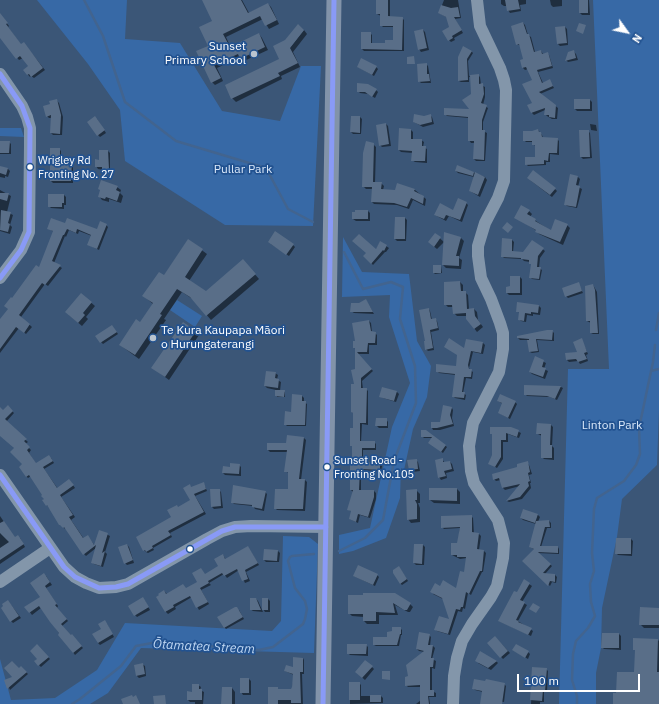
<!DOCTYPE html>
<meta charset="utf-8">
<style>
body{margin:0}
#map{position:relative;width:659px;height:704px;overflow:hidden;background:#3b5677;font-family:"IBM Plex Sans",sans-serif}
canvas{display:block}
.north{position:absolute;left:607px;top:12px;width:40px;height:40px;-webkit-text-stroke:3px #225290;paint-order:stroke;rotate:123deg;font-size:11px;font-weight:700;line-height:16px;text-align:center;color:#fff}
.north::after{content:'';display:block;margin:auto;width:14px;height:18px;background:#fff;clip-path:polygon(50% 0,100% 100%,50% 72%,0 100%)}
.scale{position:absolute;left:517px;top:674px;width:123px;height:18px;box-sizing:border-box;border:2px solid #fff;border-top:0;padding-left:5px;font-size:12px;line-height:14px;white-space:nowrap;color:#fff;-webkit-text-stroke:3px #225290;paint-order:stroke}
</style>
<div id="map">
<canvas width="659" height="704"></canvas>
<div class="north">N</div>
<div class="scale">100 m</div>
</div>
<script>
const g = document.querySelector('canvas').getContext('2d');
g.lineJoin = 'round';
function fillPath(path, color) { g.fillStyle = color; g.fill(path, 'evenodd'); }
const poly = rows => new Path2D(rows.map(r => 'M' + r).join(''));
function stroke(path, color, width, dash) { g.strokeStyle = color; g.lineWidth = width; g.lineCap = dash ? 'butt' : 'round'; g.setLineDash(dash || []); g.stroke(path); }
function label(font, color, halo, rows, align = 'center') {
  g.font = font + ' "IBM Plex Sans",sans-serif'; g.lineWidth = 3.5; g.setLineDash([]); g.textBaseline = 'middle'; g.strokeStyle = halo; g.fillStyle = color; for (const [text, x, y, turn = 0] of rows) {
    g.save(); g.translate(x, y); g.rotate((+turn || 0) * Math.PI / 180); g.textAlign = isNaN(turn) ? turn : align; if (halo) g.strokeText(text, 0, 0); g.fillText(text, 0, 0); g.restore();
  }
}
const green = poly([
 [37,0,127,0,125,39,180,43,222,111,280,121,301,66,321,66,313,226,225,225,125,161,120,110,88,64],
 [593,0,659,0,659,410,657,465,622,499,617,537,602,608,601,648,596,673,596,704,559,704,568,369,609,369],
 [0,128,21,128,24,137,0,136],
 [343,237,362,272,409,274,417,341,431,366,427,397,413,429,404,470,401,468,400,498,386,538,353,551,339,554,339,535,370,528,392,427,410,383,389,317,390,295,342,297],
 [177,300,202,316,195,327,170,310],
 [283,536,309,537,318,544,314,653,141,648,108,693,90,704,0,704,0,659,11,700,55,698,97,670,125,623,272,631,281,621]
]);
const shadow = poly([
 [203,0,242,0,249,13,268,4,271,7,279,24,269,29,263,19,226,37,231,48,259,34,262,38,268,50,244,61,240,57,217,68,223,81,215,85,212,82,209,46,214,22],
 [377,0,390,0,390,17,402,18,404,20,404,51,364,51,362,49,370,33,372,35,372,44,386,44,394,41,394,27,383,27,381,25,381,16,377,14],
 [444,0,458,0,461,18,455,19,463,33,454,38,455,40,451,42,449,40,450,28,448,18,439,13],
 [501,0,526,0,526,4,520,5,521,11,510,13,508,10,507,6,504,6,501,4],
 [550,0,562,0,562,6,553,7,551,5],
 [579,0,589,0,590,15,582,15,580,13],
 [0,15,9,26,8,27,21,45,26,46,45,70,34,78,31,76,30,77,24,70,29,66,23,58,19,60,0,36],
 [523,23,525,25,528,35,531,37,535,52,541,51,543,54,547,53,549,55,553,68,538,72,543,83,550,81,554,88,540,94,558,108,557,119,552,119,547,116,545,114,545,110,534,115,532,113,533,80,528,69,525,70,523,68,521,61,524,60,521,46,517,44],
 [565,27,567,29,568,45,560,46,558,44],
 [304,30,307,34,293,52,300,67,281,76,282,79,236,102,232,98,280,60],
 [423,30,425,32,429,50,421,52,419,49],
 [471,51,473,53,468,61,469,76,478,75,480,77,481,85,485,87,485,97,483,105,488,108,483,122,483,131,487,133,485,161,476,161,474,159,475,143,471,143,469,140,469,118,447,116,445,114,472,110,471,76,469,77,469,82,461,82,459,81,459,57],
 [574,52,576,54,578,60,568,62,566,60],
 [426,64,428,66,431,83,421,83,419,81],
 [358,67,376,67,378,69,374,76],
 [376,90,378,92,375,98,368,94,360,93,358,91],
 [590,100,592,102,592,111,577,111,575,109],
 [57,101,59,103,63,117,62,135,53,135,51,133,52,118,49,118,47,116,51,105],
 [430,115,432,117,434,124,423,127,414,122,424,117],
 [360,117,362,119,361,134,353,134,351,132],
 [97,119,106,133,100,137,98,135],
 [386,124,388,126,391,146,382,147,380,145],
 [590,124,596,125,597,131,591,130],
 [411,130,413,132,413,140,421,140,424,142,423,147,427,149,427,163,415,162,412,160,413,153,401,152,399,150],
 [538,130,542,135,543,138,557,139,559,141,559,155,550,154,550,162,546,162,546,165,528,166,526,164,536,158,535,146,533,142,526,142,524,140],
 [588,131,590,133,592,158,583,159,581,157],
 [0,142,9,142,11,144,11,154,0,154],
 [373,144,376,147,375,183,381,183,384,186,383,190,396,191,398,184,415,190,426,199,425,206,413,200,409,209,397,205,374,204,372,202,372,189,366,189,363,186],
 [59,149,61,151,61,163,71,162,73,164,73,183,53,183,51,181],
 [108,151,110,153,110,171,98,169,96,166],
 [458,166,485,177,487,180,480,197,470,191,474,177,458,173,456,171],
 [0,167,8,169,10,171,8,177,5,176,5,178,0,177],
 [571,176,578,177,580,179,578,187,582,189,577,208,567,206,565,204],
 [530,180,555,189,557,191,552,197],
 [117,187,121,190,120,193,123,196,121,203,109,199,109,202,102,200,99,196,101,191],
 [0,190,11,196,7,212,13,215,10,225,12,227,10,234,0,231],
 [64,195,66,197,66,205,64,205,64,209,51,208,49,206],
 [466,203,468,205,462,222,449,216,446,221,435,215,454,211],
 [368,211,370,213,370,221,356,221,353,219],
 [529,211,532,214,530,217,551,231,567,225,570,228,563,245,539,234,537,231,515,217],
 [405,218,407,220,406,241,397,241,395,239],
 [65,224,97,231,106,225,108,227,99,250,89,245,92,236,79,231,78,234,69,230,66,237,65,236,54,263,62,268,48,286,45,284,21,317,32,327,26,334,19,328,0,353,0,321,9,309,12,300,39,269,54,232,48,228],
 [435,234,444,242,437,249,432,245],
 [461,238,464,241,459,258,462,260,461,269,446,268,443,265],
 [188,240,207,254,189,281,206,292,247,265,259,279,211,320,194,300,182,292,164,319,166,320,139,359,120,345,140,323,153,304,144,296,164,276],
 [512,240,514,242,513,252,524,253,532,241,545,251,540,258,539,268,542,270,540,280,532,279,530,277,532,266,530,262,524,261,522,259,504,258,502,256],
 [380,242,389,248,386,252,385,252,373,265,365,256,367,253,376,250],
 [271,244,293,245,295,247,289,256],
 [441,266,442,273,435,274,434,273],
 [520,277,522,279,522,295,509,295,507,293],
 [460,282,463,285,463,292,465,292,468,295,469,309,474,309,477,312,478,320,483,327,477,332,467,319,467,316,457,316,454,313,454,307,448,307,445,304],
 [578,283,583,293,568,298,566,296],
 [593,285,597,292,599,334,593,334,591,333,591,323,587,321,586,287],
 [81,294,95,306,86,317,88,319,82,326,69,315],
 [366,300,374,314,354,313,351,311,359,304],
 [539,306,541,308,540,315,533,314,533,316,527,315,526,322,521,321,519,319,520,313,517,311],
 [429,309,430,311,432,320,435,319,437,321,439,330,431,332,434,350,428,351,426,349,426,342],
 [369,321,371,323,372,332,375,333,377,335,377,345,369,345,369,354,357,354,373,371,362,381,363,389,366,389,368,391,368,425,362,424,361,442,374,442,376,444,376,450,363,450,363,463,380,464,382,466,381,471,361,470,361,491,374,491,376,493,376,499,370,518,360,515,358,523,350,519,352,512,348,509,353,492,351,490,353,463,353,447,351,445,354,429,354,414,352,412,356,369,356,350,354,347],
 [112,326,118,334,103,344,101,342],
 [196,331,199,335,169,380,153,368],
 [552,331,554,333,554,341,537,340,539,352,532,353,530,352,528,340,520,340,518,338],
 [581,339,588,354,586,355,588,361,580,364,578,361,569,362,567,360,566,354,578,353],
 [467,340,483,343,485,345,483,354,473,352,469,368,470,370,473,372,472,379,466,378,463,393,466,395,465,400,455,398,453,396,456,375,439,373,437,371,457,368,465,350],
 [536,358,546,363,544,369,548,371,545,379,532,374,530,372],
 [275,373,278,375,277,380,281,382,280,391,285,392,285,397,277,397,276,390,267,388,265,386],
 [525,386,561,387,563,388,557,400,550,397,527,396,525,394],
 [397,392,399,394,396,402,383,398,380,396],
 [302,396,304,398,304,402,307,404,306,426,287,426,285,424],
 [498,401,515,402,517,404,510,419,499,413,503,404],
 [8,407,14,413,6,422,28,442,25,444,31,450,29,453,36,464,51,458,54,463,44,469,58,489,71,482,75,488,61,497,75,517,71,520,84,539,89,538,95,546,100,531,110,536,105,552,107,554,103,567,94,564,92,562,96,548,86,556,84,554,66,528,65,529,63,526,47,505,43,500,45,499,31,476,28,478,26,476,24,465,15,449,0,430,0,408,3,411],
 [452,408,453,410,452,418,454,426,440,430,433,430,432,428,441,423],
 [386,419,388,422,388,428,379,428,376,425],
 [538,424,551,425,553,427,552,446,554,448,554,460,544,459,542,457,542,436,538,434],
 [511,428,521,433,519,438,508,434,508,442,503,442,503,459,497,468,489,463,493,455,493,435,491,433],
 [426,431,447,447,443,453,431,444,433,438,424,438,422,436],
 [304,438,306,440,301,480,305,480,307,482,305,511,277,510,275,508,289,490,289,473,285,471,288,452,270,452,268,450],
 [442,459,445,463,450,462,452,464,454,471,446,473,447,478,441,480,439,477],
 [416,460,418,462,420,471,412,472,410,470],
 [527,463,529,465,532,474,529,475,531,483,530,483,531,488,522,499,509,502,507,501,520,486,505,490,503,488,501,480,496,481,494,479],
 [239,465,241,467,241,476,225,475,223,473,231,468],
 [204,484,207,491,195,496,206,514,170,533,172,537,153,548,154,550,148,553,146,552,144,550,173,518,178,508,191,500,192,488],
 [457,489,460,492,460,504,434,503,430,500],
 [219,490,221,492,223,508,214,509,212,507],
 [416,490,420,494,420,503,418,503,420,508,420,522,411,523,408,519],
 [265,492,267,494,264,511,255,509,253,506,234,504,232,502],
 [523,510,538,515,540,517,538,522,549,521,551,523,551,528,547,528,541,547,558,547,559,549,559,554,537,553,552,566,545,574,555,575,557,577,556,583,552,582,550,586,524,561,535,550,530,547,536,524,523,520,521,518],
 [0,516,15,538,20,538,25,547,0,564],
 [471,516,473,518,474,534,479,534,481,536,479,550,484,551,486,553,483,572,482,572,471,595,468,593,465,609,463,608,462,612,458,611,450,635,437,631,435,629,451,620,443,599,433,594,440,587,457,590,465,574,467,558,460,559,452,555,458,544,460,528,444,529,442,527],
 [631,539,633,541,632,556,618,555,616,553],
 [127,545,129,547,134,563,127,565,125,563],
 [415,545,423,545,425,547,424,565,416,565,414,563],
 [248,547,259,565,246,572,250,581,245,583,239,570,227,578,224,574,209,583,211,585,201,590,209,604,199,610,192,597,175,607,176,609,168,614,166,612,157,598,164,591,167,594,186,589,199,582,205,575,220,567,223,555,226,560],
 [278,551,280,553,279,562,266,562,264,560],
 [399,567,408,581,402,585,400,583],
 [377,575,379,577,375,586,354,576],
 [46,576,52,585,46,588,58,606,57,608,68,621,62,626,83,648,75,655,41,608,32,615,26,607,41,597],
 [529,584,532,586,522,602,527,605,518,621,533,631,531,636,499,621,517,594],
 [349,596,410,604,413,607,410,612,408,612,395,605,398,615,379,615,379,624,367,624,364,621,364,617,352,616,349,613],
 [256,599,258,601,263,612,253,611,250,609],
 [268,599,270,601,270,612,265,612,263,609],
 [8,601,21,618,13,623,11,621],
 [145,601,150,610,137,617,135,615],
 [659,609,659,628,644,628,640,624],
 [239,610,244,619,226,629,224,627],
 [107,624,114,637,100,645,98,643,103,629],
 [400,628,402,630,402,635,401,635,399,646,376,646,374,645,388,638],
 [603,634,619,634,621,636,621,650,604,649,602,647],
 [429,635,431,637,430,646,433,646,435,648,432,659,436,661,435,669,432,668,432,691,436,693,436,697,429,697,430,704,416,704,421,700,421,687,408,687,406,685,425,652,419,651,417,649],
 [495,637,510,653,503,659,489,643],
 [658,640,659,641,659,704,614,704,617,694,635,673,636,651,634,649],
 [37,645,50,659,41,667,35,661,38,659],
 [366,645,368,647,368,656,350,655,348,653],
 [513,650,528,652,530,654,528,659],
 [303,658,304,660,304,674,302,674,303,704,271,704,277,688,279,690,292,690,294,675,285,671,294,668],
 [496,661,498,663,491,670,478,663],
 [142,664,145,666,146,676,139,678,136,675],
 [21,667,28,674,10,690,6,681,14,678],
 [372,667,374,669,365,680,358,674],
 [533,669,546,669,548,671,547,692,544,692,544,702,540,702,540,704,531,704],
 [249,679,251,681,251,695,243,695,241,692],
 [350,683,359,683,361,685,361,696,381,696,383,698,383,703,350,704],
 [504,684,506,686,504,702,498,701,497,704,481,704,483,692,475,690,473,688],
 [198,685,201,687,200,690,204,692,203,704,195,704,195,702,190,702,188,700],
 [232,688,235,692,235,704,222,704]
]);
const stream = poly([
 [84,0,103,36,125,102,176,141,266,168,288,209,313,222],
 [656,330,659,313],
 [651,371,659,369],
 [339,551,365,538,383,520,394,461,416,403,415,366,400,319,403,287,391,282,363,289,344,252],
 [72,704,80,699,121,666,136,646,157,642,259,650,273,647,303,624,305,619,307,609,305,601,295,588,288,561,290,557,292,556,314,554],
 [577,704,577,696,572,680,573,654,576,641,588,628,595,616,591,602,590,584,594,571,592,553,594,509,597,498,624,481,636,465,640,454,639,428,653,362,655,345]
]);
const building = poly([
 [202,0,241,0,248,13,268,3,277,20,265,26,260,16,223,34,230,47,259,33,265,47,240,59,238,54,214,65,221,78,211,83,196,51,208,46,199,27,212,21],
 [376,0,388,0,388,16,403,17,402,50,361,49,361,32,371,32,371,43,385,43,385,40,393,40,393,26,380,26,380,14,376,14],
 [505,0,518,0,520,9,507,11],
 [579,0,588,0,588,13,579,13],
 [441,5,451,8,458,7,460,17,454,17,462,30,452,36,453,38,448,41,442,31,449,27,446,17,438,13],
 [0,13,8,23,6,24,21,44,24,42,43,68,31,77,29,74,27,75,23,70,28,66,20,56,16,59,0,38],
 [523,22,527,34,529,34,534,52,541,50,542,54,548,52,552,66,537,70,542,83,550,79,553,86,539,92,556,105,555,118,549,117,549,115,544,115,545,108,531,113,527,105,532,103,522,84,532,80,526,67,522,68,520,60,523,59,519,44,516,45,511,26],
 [579,23,586,25,583,34,576,31],
 [298,24,304,30,290,48,298,63,278,73,280,76,231,99,225,85,279,59,273,46,285,40],
 [565,26,567,43,557,44,555,27],
 [423,29,427,48,418,50,414,31],
 [463,46,472,51,467,59,468,80,458,81,458,57],
 [574,50,576,58,565,61,568,52],
 [414,56,415,64,407,64,407,57],
 [361,58,377,66,372,75,357,67],
 [427,63,427,74,429,74,430,81,418,82,417,64],
 [479,74,479,84,483,83,484,94,481,103,487,105,482,120,482,130,485,130,484,160,473,159,474,141,468,141,468,117,444,115,444,108,469,109,462,100,471,94,470,75],
 [357,83,368,84,377,89,372,97,365,92,357,92],
 [57,99,61,115,60,134,50,133,51,115,46,117,43,106,50,104,49,101],
 [574,99,590,99,590,109,574,109],
 [414,114,424,116,431,114,432,122,420,125,413,122],
 [95,116,105,130,97,136,87,122],
 [351,116,360,116,360,133,350,132],
 [386,123,389,144,379,146,376,125],
 [399,128,411,129,411,139,422,139,422,146,426,146,425,161,411,161,412,151,398,150],
 [538,129,539,132,541,132,542,137,558,138,557,153,549,153,548,161,544,160,544,164,525,165,525,157,535,157,535,145,532,145,532,141,523,141,523,131,532,131],
 [579,130,589,130,590,157,580,157],
 [0,141,10,141,9,153,0,153],
 [366,141,374,143,373,182,382,182,381,189,395,190,397,183,415,189,414,191,424,196,423,204,411,198,407,207,394,203,371,202,372,187,362,187,363,153],
 [50,148,60,148,60,162,72,161,71,181,50,181],
 [99,150,108,150,109,169,102,169,102,167,95,167,95,159,99,160],
 [457,165,474,172,473,176,455,171],
 [0,166,8,168,6,175,0,173],
 [533,170,556,188,550,195,527,178],
 [475,172,485,177,478,195,469,191],
 [570,174,578,176,576,185,580,186,576,207,564,205],
 [101,180,118,186,116,190,120,192,117,201,106,197,105,199,98,197,100,190,98,189],
 [0,193,9,193,7,201,0,199],
 [48,194,64,194,64,203,62,203,62,207,48,207],
 [458,198,467,202,460,220,446,215,444,219,434,215,440,203,453,210],
 [521,205,530,210,527,214,536,219,535,221,551,230,555,219,568,224,560,242,535,232,536,230,514,218],
 [1,210,11,212,8,223,10,224,8,232,0,230],
 [355,210,368,210,368,219,352,219,352,212,355,212],
 [395,217,405,217,405,239,394,239],
 [51,218,65,223,67,218,97,229,100,221,107,224,97,249,87,245,91,235,77,229,76,233,67,229,64,235,63,235,52,261,61,265,45,285,42,283,19,315,30,324,24,333,16,327,0,349,0,319,8,309,4,306,11,297,12,298,36,265,39,267,53,231,47,229],
 [507,222,513,227,508,233,502,228],
 [275,231,294,244,286,255,268,242],
 [444,232,461,237,456,256,459,256,459,266,442,265],
 [435,233,441,237,434,247,428,242],
 [359,234,376,249,380,241,387,245,384,251,383,250,371,264,363,256,366,253,352,241],
 [502,238,512,239,512,251,523,252,532,240,544,248,538,256,537,267,541,267,539,279,529,278,531,264,529,264,529,260,521,259,521,258,501,257],
 [188,239,203,249,185,277,206,291,243,259,256,274,206,316,190,297,177,289,160,314,162,315,135,355,119,345,136,319,140,322,153,303,142,296,159,272,164,275],
 [433,265,441,265,441,273,433,273],
 [510,276,520,276,520,293,506,293,506,287,510,286],
 [460,281,461,291,466,291,467,309,474,308,475,316,481,324,474,329,466,319,466,313,453,314,452,305,444,305,444,282],
 [579,282,582,291,565,297,562,288],
 [593,284,595,290,598,333,590,333,590,321,586,321,585,286],
 [81,293,92,302,83,313,85,315,78,323,65,312],
 [366,299,373,312,350,312,351,303,359,303],
 [517,302,539,305,538,313,531,312,531,314,525,313,524,321,518,320,519,312,516,312],
 [429,308,431,319,436,318,438,328,430,330,433,348,425,350,424,341,425,341,419,310],
 [369,320,371,331,376,332,375,343,368,343,367,352,357,352,372,369,361,378,361,388,367,388,366,423,360,423,360,441,375,441,375,448,362,448,362,462,380,463,380,470,360,469,359,490,374,490,374,497,368,517,358,514,356,522,349,519,351,511,347,510,353,490,350,490,350,462,352,462,352,446,350,446,350,428,353,428,353,413,351,412,351,384,354,384,351,370,355,369,355,348,353,348,353,341,355,341,352,323],
 [183,322,196,331,165,377,151,368],
 [112,325,117,332,100,343,95,336],
 [547,330,553,330,552,340,536,339,538,351,529,352,527,340,529,340,529,339,517,338,517,336],
 [449,338,464,348,466,339,483,342,481,353,471,351,468,365,469,369,472,369,471,377,464,377,462,392,465,392,464,398,452,397,455,374,436,372,436,364,456,366,457,355,444,347],
 [582,338,587,352,584,353,587,359,578,362,576,359,566,360,565,353,577,352,573,342],
 [535,356,544,360,542,367,546,368,543,377,529,372],
 [266,371,276,372,275,378,279,379,278,388,264,386],
 [524,385,561,386,555,399,547,396,524,395],
 [382,387,397,391,394,401,379,397],
 [275,390,285,390,284,397,275,396],
 [292,394,302,395,302,401,306,401,305,425,284,425,285,411,291,412],
 [500,394,516,401,508,418,498,413,502,403,497,401],
 [8,405,13,411,5,419,27,439,24,441,30,447,27,450,36,463,49,455,53,461,43,467,57,488,69,479,74,485,60,495,73,515,69,517,83,538,88,535,94,545,99,530,108,533,102,553,105,551,101,566,91,563,96,545,83,555,64,527,63,528,60,525,59,525,47,505,46,506,42,500,44,499,41,496,42,495,29,475,26,477,19,467,22,464,10,452,14,448,0,436,0,407,3,410],
 [443,405,452,407,450,415,453,424,437,428,431,428,431,422,440,422],
 [376,418,387,418,387,426,375,426],
 [537,423,551,424,550,445,552,445,552,458,541,458,541,434,536,434],
 [490,427,511,427,519,430,517,437,506,433,506,440,501,440,501,457,495,467,488,464,492,455,492,434,490,434],
 [421,430,426,430,446,445,441,452,428,443,432,437,421,437],
 [287,435,304,437,299,479,305,479,303,509,274,509,275,489,288,489,288,472,284,472,287,450,267,450,267,443,286,443],
 [443,458,443,462,450,461,452,469,444,471,446,476,438,478,435,460],
 [417,459,418,469,409,470,407,460],
 [528,461,530,472,528,473,530,481,528,482,529,486,520,497,506,501,520,484,502,488,499,478,493,480,492,474,517,467,517,464],
 [230,463,240,464,239,474,222,473,223,466,230,467],
 [204,482,206,489,194,494,204,512,168,531,171,535,152,546,153,548,146,552,145,550,143,551,136,537,171,517,167,510,177,505,178,507,190,500,183,488,190,484,191,487],
 [233,485,266,491,262,509,252,507,252,505,231,503],
 [429,488,457,488,457,501,429,500],
 [210,489,220,489,221,506,211,507],
 [417,489,417,500,415,500,417,504,417,519,407,520,406,490],
 [523,509,538,514,535,523,520,518],
 [472,515,472,532,479,533,477,549,484,550,482,571,480,571,469,594,466,592,463,607,461,607,460,610,456,609,448,634,434,630,439,616,449,619,442,598,430,592,435,583,440,586,443,580,456,588,460,571,464,572,466,557,457,557,457,555,451,555,451,543,457,543,460,527,441,528,441,516],
 [549,520,550,527,545,527,540,546,558,546,558,553,538,552,551,564,543,573,555,574,555,582,550,581,548,586,522,561,534,549,529,547,536,521],
 [4,521,15,537,18,535,24,544,0,560,0,548,9,542,0,533,0,523],
 [616,538,631,538,631,554,615,554],
 [127,544,133,560,124,564,118,547],
 [414,544,423,544,422,564,413,563],
 [248,546,258,563,245,570,248,579,242,581,237,569,224,576,222,573,208,581,209,583,200,588,208,602,196,608,190,596,173,605,174,607,165,612,156,597,159,595,158,594,164,590,166,594,183,584,186,588,197,582,192,573,201,568,205,574,218,566,214,559,223,554,225,559],
 [264,549,278,550,277,561,263,560],
 [358,565,378,574,373,585,353,576],
 [399,566,407,579,400,584,393,573,393,570],
 [44,573,50,582,45,586,57,604,55,605,67,619,61,624,71,635,72,634,82,646,73,653,58,635,59,633,50,622,39,606,29,613,24,607,40,597,30,583],
 [524,579,530,583,520,600,525,602,516,620,519,621,518,622,532,628,528,635,498,621,514,591,517,592],
 [363,593,395,593,411,603,407,610,404,610,393,603,395,613,376,612,376,621,363,621,363,614,348,614,348,595,363,595],
 [143,597,149,607,134,616,128,606],
 [250,598,256,598,261,610,250,610],
 [262,598,268,598,268,610,262,610],
 [8,600,19,616,10,622,1,608,3,606,2,604],
 [533,603,540,607,536,613,529,609],
 [235,607,237,607,243,617,224,628,217,617],
 [640,607,659,608,659,625,639,625],
 [105,620,113,634,98,643,92,634,101,629,98,624],
 [392,627,401,627,401,634,400,634,397,645,373,645,373,637,387,637,387,632,392,631],
 [419,632,430,634,428,645,433,645,431,658,434,658,433,667,430,667,430,690,434,690,434,696,428,696,429,704,420,704,420,685,405,686,405,677,408,676,406,665,424,651,416,649],
 [602,633,619,633,619,648,601,648],
 [495,636,508,651,500,658,487,643],
 [633,638,658,639,657,672,659,672,659,704,613,704,613,693,616,693,617,672,634,672,635,650,633,650],
 [37,644,49,657,38,666,34,661,37,659,30,651],
 [347,644,367,644,366,654,347,654],
 [516,644,529,651,525,658,512,650],
 [480,651,497,661,488,668,475,661],
 [293,657,303,658,303,672,300,672,301,703,291,703,291,700,278,700,278,704,268,704,268,687,278,687,278,689,291,689,292,687,293,674,284,671,286,665,293,667],
 [365,660,373,666,362,678,355,672],
 [12,661,19,668,21,666,27,672,7,689,4,680,12,677,4,668],
 [143,663,145,674,136,676,134,665],
 [532,667,547,668,545,691,543,690,542,701,530,700],
 [382,671,390,671,390,680,382,679],
 [240,678,249,678,249,693,240,693],
 [474,679,485,681,486,679,505,683,502,704,480,704,482,691,472,689],
 [349,682,360,682,360,700,349,700],
 [192,684,199,684,199,689,202,689,202,700,187,700,187,691,192,692],
 [222,687,232,687,232,704,221,704],
 [132,695,133,697,136,695,140,704,123,704,121,699],
 [165,695,166,704,154,704,153,696],
 [370,695,381,695,381,702,370,702]
]);
const minor = poly([
 [0,74,22,106,27,117,30,128,30,146,29,232,21,250,0,278],
 [0,475,64,567,75,577,86,583,99,588,116,587,128,584,207,539,222,531,235,527,251,526,326,527],
 [0,582,50,548],
 [453,704,454,676,457,658,462,641,472,624,491,597,497,586,503,558,504,543,498,520,474,483,471,471,470,459,469,446,473,423,499,372,503,349,503,333,500,323,491,299,481,278,478,256,478,246,485,223,498,198,504,181,506,90,504,80,500,68,480,26,477,0]
]);
const major = poly([
 [323,704,334,0]
]);
const bus1 = poly([
 [0,74,22,106,30,128,29,232,21,250,0,278],
 [0,475,64,567,75,577,99,588,116,587,128,584,222,531,235,527,326,527],
 [323,704,334,0]
]);
const markers = [
 [254,54,4,"#bac4cf"],
 [30,167,3.5,"#fff"],
 [153,338,4,"#bac4cf"],
 [327,467,3.5,"#fff"],
 [190,549,3.5,"#fff"]
];
const busNames = [
 ["Wrigley Rd",38,161],
 ["Fronting No. 27",38,175],
 ["Sunset Road -",334,461],
 ["Fronting No.105",334,475]
];
const poiNames = [
 ["Sunset",246,47],
 ["Primary School",246,61],
 ["Te Kura Kaupapa Māori",161,331,"left"],
 ["o Hurungaterangi",161,345,"left"]
];
const parkNames = [
 ["Pullar Park",243,170],
 ["Linton Park",612,426]
];
const waterNames = [
 ["Ōtamatea Stream",204,647,3]
];
fillPath(green, '#3769a6');
fillPath(shadow, '#0007');
stroke(stream, '#42648f', 2.5);
fillPath(building, '#596e88');
stroke(minor, '#8396aa', 12);
stroke(major, '#8293a9', 15);
stroke(bus1, '#899af6', 5);
for (const [x, y, r, color] of markers) { const dot = new Path2D(); dot.arc(x, y, r, 0, 2 * Math.PI); g.fillStyle = color; g.fill(dot); stroke(dot, '#225290', 1.5); }
label('11px', '#fff', '#225290', busNames, 'left');
label('12px', '#fff', '#225290', poiNames, 'right');
label('12px', '#d8e7f9', '#225290', parkNames);
label('italic 13px', '#bfd7f3', '#225290', waterNames);
</script>
